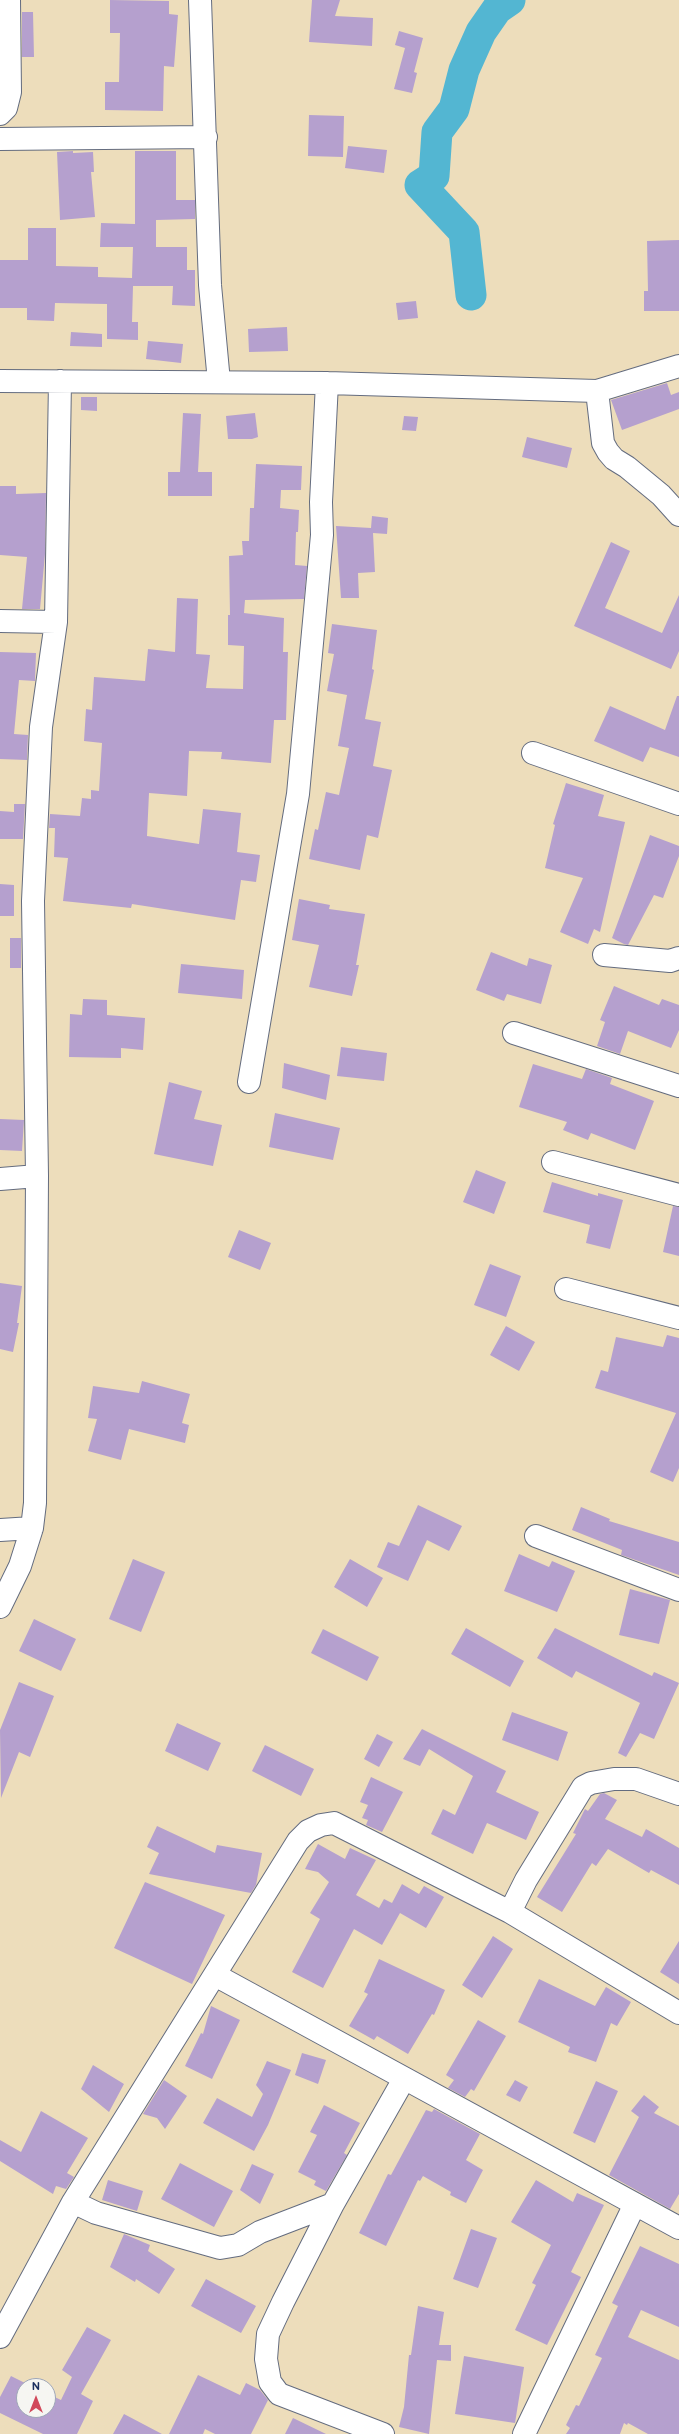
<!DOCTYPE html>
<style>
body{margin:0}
#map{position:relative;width:679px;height:2434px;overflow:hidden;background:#edddbb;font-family:"Balsamiq Sans",sans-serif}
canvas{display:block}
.north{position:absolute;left:16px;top:2378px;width:40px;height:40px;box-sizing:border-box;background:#f6f6f2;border:1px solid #9ea6b7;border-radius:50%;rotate:0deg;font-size:11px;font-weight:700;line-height:16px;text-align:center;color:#1b2f5e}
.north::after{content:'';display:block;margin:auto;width:14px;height:18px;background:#d1495b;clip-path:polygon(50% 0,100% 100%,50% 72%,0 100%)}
</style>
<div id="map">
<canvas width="679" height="2434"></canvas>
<div class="north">N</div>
</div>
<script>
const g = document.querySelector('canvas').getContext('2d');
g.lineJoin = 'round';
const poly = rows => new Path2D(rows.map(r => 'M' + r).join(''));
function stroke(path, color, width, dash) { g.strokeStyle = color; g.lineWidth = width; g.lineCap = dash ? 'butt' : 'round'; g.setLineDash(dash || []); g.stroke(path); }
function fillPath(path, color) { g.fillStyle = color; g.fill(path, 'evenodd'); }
const river = poly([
 [471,295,464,232,420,185,434,176,437,132,454,109,464,70,481,32,497,9,510,0]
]);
const building = poly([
 [110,0,169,1,169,14,178,15,174,67,164,66,163,111,105,110,105,82,119,82,120,33,110,33],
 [312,0,340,0,335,16,373,18,372,46,309,42],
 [22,12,33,12,34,57,22,57],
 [399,31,423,38,414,72,417,73,412,93,394,89,405,48,395,45],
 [309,115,344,116,343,157,308,156],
 [348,146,387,150,384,173,345,168],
 [73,151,73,153,93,152,94,172,91,172,95,217,60,220,57,152],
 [135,151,176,151,176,200,195,200,195,219,156,220,156,247,187,247,187,270,195,270,195,306,172,305,173,286,133,286,132,322,138,322,138,340,107,339,107,304,55,303,54,321,27,320,27,308,0,308,0,260,28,260,28,228,56,228,56,266,98,267,98,277,132,278,133,247,100,247,101,223,135,224],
 [679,240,679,311,644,311,644,291,648,291,647,241],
 [416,301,418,318,398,320,396,303],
 [287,327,288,351,249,352,248,329],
 [71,332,102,334,102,347,70,346],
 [148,341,183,344,181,363,146,359],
 [667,383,671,395,679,392,679,409,622,430,611,400],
 [81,397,97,397,97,411,81,410],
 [183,413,201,414,198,472,212,472,212,496,168,496,168,472,180,472],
 [255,413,258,437,252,439,228,439,226,416],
 [404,416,418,417,416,431,402,430],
 [527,437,572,448,567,468,522,457],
 [256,464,302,466,301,490,281,490,280,508,299,510,298,532,296,532,295,565,307,566,304,599,245,600,244,613,284,618,283,652,288,652,286,720,274,720,271,763,221,759,222,752,189,751,187,796,149,793,147,836,199,844,203,809,241,813,237,852,260,855,256,882,241,880,235,920,132,904,131,908,63,901,68,858,54,857,55,828,49,828,50,814,80,816,82,798,91,799,91,790,99,791,102,743,84,741,86,709,92,710,94,677,145,681,148,649,175,652,177,598,198,599,196,654,210,655,206,688,243,689,244,646,228,645,228,615,230,615,229,556,243,555,242,541,249,541,250,508,254,508],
 [0,486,16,486,16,494,46,493,45,554,40,609,22,609,27,557,0,555],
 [372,516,388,518,387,534,373,533,375,572,358,573,359,598,341,598,336,526,371,528],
 [611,542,630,551,605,608,662,633,679,595,679,651,671,669,574,626],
 [332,624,377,630,372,669,374,670,365,719,381,722,373,766,392,770,378,838,367,835,360,870,309,859,315,829,318,830,326,792,339,795,349,748,338,746,347,695,327,691,334,654,328,653],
 [0,652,36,653,35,681,19,680,14,734,28,735,27,760,0,759],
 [677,696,679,696,679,757,650,747,643,762,594,741,610,706,665,730],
 [566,783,604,795,598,816,625,822,600,932,594,929,588,944,560,932,583,878,545,868,555,825,553,824],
 [14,804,25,804,23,839,0,839,0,811,14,812],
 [650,835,679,846,679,856,663,898,654,895,628,945,624,944,612,938],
 [0,884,14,885,14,916,0,916],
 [299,899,330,905,329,909,365,914,356,965,359,965,352,996,309,987,319,945,292,940],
 [10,938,21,938,21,968,10,968],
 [491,952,527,966,529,958,552,965,541,1004,507,994,504,1001,476,990],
 [181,964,244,970,242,999,178,993],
 [614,986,659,1005,662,999,679,1005,679,1030,671,1048,628,1031,620,1054,597,1046,605,1022,600,1020],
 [83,999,107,1000,107,1015,145,1018,143,1050,121,1048,121,1058,69,1057,70,1014,82,1015],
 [341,1047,387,1053,384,1081,337,1076],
 [284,1063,330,1075,326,1100,282,1088],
 [533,1064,582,1079,586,1069,612,1078,610,1084,654,1101,635,1150,591,1133,588,1140,563,1130,567,1122,519,1107],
 [169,1082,202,1091,194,1119,222,1125,213,1166,154,1154],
 [275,1113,340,1128,333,1160,269,1147],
 [0,1119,24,1120,22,1151,0,1150],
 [476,1170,506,1182,494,1214,463,1202],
 [552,1182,598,1196,598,1193,623,1200,610,1249,586,1243,590,1225,543,1212],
 [673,1206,679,1207,679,1256,663,1252],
 [239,1230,271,1243,260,1270,228,1257],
 [490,1264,521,1276,506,1317,474,1305],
 [0,1283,22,1286,17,1323,19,1323,13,1352,0,1349],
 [506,1326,535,1342,519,1371,490,1355],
 [667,1335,679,1338,679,1468,673,1482,650,1472,676,1413,595,1388,601,1370,608,1372,616,1337,663,1347],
 [142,1381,190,1394,182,1423,189,1425,185,1443,129,1429,121,1460,88,1451,97,1419,88,1418,93,1386,139,1393],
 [418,1505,462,1526,449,1551,427,1540,408,1581,377,1567,388,1542,399,1546],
 [581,1507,610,1519,609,1521,679,1542,679,1575,621,1555,622,1550,572,1530],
 [519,1554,549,1567,552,1561,575,1571,557,1612,504,1591],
 [133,1559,165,1572,141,1632,109,1619],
 [350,1559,383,1578,367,1607,334,1587],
 [630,1589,670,1600,659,1644,619,1635],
 [34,1619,76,1639,61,1671,19,1651],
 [466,1628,524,1661,510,1687,451,1654],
 [555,1628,652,1676,654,1672,679,1683,654,1739,640,1733,626,1757,618,1753,640,1703,576,1671,572,1678,537,1658],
 [323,1629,379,1657,367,1681,311,1653],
 [19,1682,54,1696,30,1757,19,1752,1,1798,0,1730],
 [512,1712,568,1732,558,1761,502,1740],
 [177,1723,221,1743,208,1771,165,1751],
 [422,1729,506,1771,496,1792,539,1812,526,1840,487,1823,473,1854,431,1834,443,1809,455,1815,473,1776,429,1749,420,1766,403,1759],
 [377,1734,393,1742,379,1767,364,1759],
 [265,1745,314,1769,301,1796,252,1771],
 [371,1777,403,1792,382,1832,366,1825,368,1820,362,1818,368,1805,360,1802],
 [604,1793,617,1800,605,1819,642,1837,646,1829,679,1848,679,1885,651,1870,649,1873,608,1849,596,1866,592,1863,562,1912,537,1897,576,1834,573,1833,585,1809,588,1811,600,1794],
 [157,1826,215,1853,217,1845,262,1853,256,1885,251,1893,149,1874,159,1853,147,1847],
 [318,1844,345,1859,350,1848,376,1860,356,1895,379,1908,384,1899,392,1903,402,1884,419,1894,424,1886,444,1897,426,1928,400,1913,382,1945,354,1929,323,1988,292,1972,320,1919,310,1913,329,1882,318,1872,305,1869],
 [145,1882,225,1915,192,1984,114,1948],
 [493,1936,513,1949,482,1998,462,1985],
 [679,1941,679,1984,660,1972],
 [379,1959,445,1990,434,2015,432,2014,408,2054,377,2036,374,2040,349,2026,368,1994,364,1992],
 [539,1979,595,2006,606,1987,631,2002,617,2026,611,2023,596,2062,568,2052,570,2047,518,2022],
 [211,2006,240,2020,212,2079,185,2066,201,2033,203,2034],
 [478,2020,506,2036,474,2091,471,2089,465,2097,448,2088,454,2080,446,2075],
 [302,2053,326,2060,318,2084,295,2075],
 [267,2061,291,2070,268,2125,254,2151,203,2123,217,2098,252,2117,263,2094,256,2085],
 [93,2065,124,2084,109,2112,81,2089],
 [164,2080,187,2096,165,2129,157,2118,143,2114],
 [515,2080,528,2087,520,2102,506,2095],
 [596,2081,618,2091,595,2143,573,2133],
 [644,2095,659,2107,654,2113,679,2126,679,2194,670,2209,609,2175,639,2117,631,2111],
 [324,2105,360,2123,344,2153,347,2155,326,2191,314,2185,316,2181,298,2172,317,2135,310,2132],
 [434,2109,480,2134,466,2160,483,2170,466,2203,450,2195,451,2192,423,2176,420,2181,418,2180,386,2246,359,2233,388,2174,391,2175,426,2110,432,2112],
 [41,2111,88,2138,67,2173,74,2177,66,2189,56,2186,53,2194,0,2161,0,2140,21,2152],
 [180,2163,233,2191,214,2227,161,2199],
 [252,2164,274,2174,260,2204,240,2190],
 [108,2180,143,2191,137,2211,102,2200],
 [536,2180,573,2202,577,2193,604,2205,571,2272,581,2277,547,2345,515,2330,536,2285,532,2283,551,2245,511,2222],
 [471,2229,497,2238,478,2288,453,2279],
 [124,2234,150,2245,148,2251,175,2269,159,2294,136,2279,135,2282,110,2267],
 [640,2246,679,2264,679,2327,641,2310,628,2337,679,2360,679,2434,648,2434,628,2423,627,2425,624,2423,620,2434,566,2434,570,2428,566,2425,576,2405,579,2406,602,2358,595,2355,618,2306,612,2303],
 [206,2279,256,2306,241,2333,191,2306],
 [418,2306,444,2312,439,2345,451,2345,451,2361,437,2360,429,2434,399,2427,404,2407,409,2355,411,2355],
 [87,2327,111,2340,81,2394,93,2401,77,2434,43,2434,0,2413,0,2397,11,2376,31,2386,24,2386,24,2410,48,2410,48,2394,61,2400,72,2377,62,2370],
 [464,2356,524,2367,515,2423,455,2414],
 [198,2375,240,2395,246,2383,260,2390,268,2400,251,2434,215,2434,205,2429,203,2434,169,2434],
 [124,2414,162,2434,113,2434],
 [293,2418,326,2434,285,2434]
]);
const minor = poly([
 [200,0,210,285,219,382],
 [0,114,6,108,10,92,9,0],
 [0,139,206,137],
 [0,381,327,383,597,391,679,366],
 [597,391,603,443,608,452,614,459,627,467,661,495,679,515],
 [0,621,56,622],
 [533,753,679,804],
 [604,955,670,961,679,958],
 [514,1033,679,1086],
 [249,1082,298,794,322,535,321,502,327,383],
 [553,1162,679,1195],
 [0,1179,37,1176],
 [566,1289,679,1318],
 [0,1530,32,1528],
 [536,1536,679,1590],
 [0,1607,20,1566,32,1528,35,1503,37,1176,33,901,41,727,56,622,60,381],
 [510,1912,526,1880,583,1787,591,1783,614,1779,636,1779,679,1794],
 [215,1975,679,2228],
 [73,2202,298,1841,308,1831,321,1825,334,1823,510,1912,679,2013],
 [0,2337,73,2202,96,2213,220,2248,238,2245,260,2232,333,2204],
 [383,2434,279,2394,270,2382,266,2359,268,2334,283,2302,333,2204,404,2079],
 [524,2434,635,2204]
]);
stroke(river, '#53b6d2', 31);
fillPath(building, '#b5a0ce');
stroke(minor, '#646c7f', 24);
stroke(minor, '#fff', 22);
</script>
